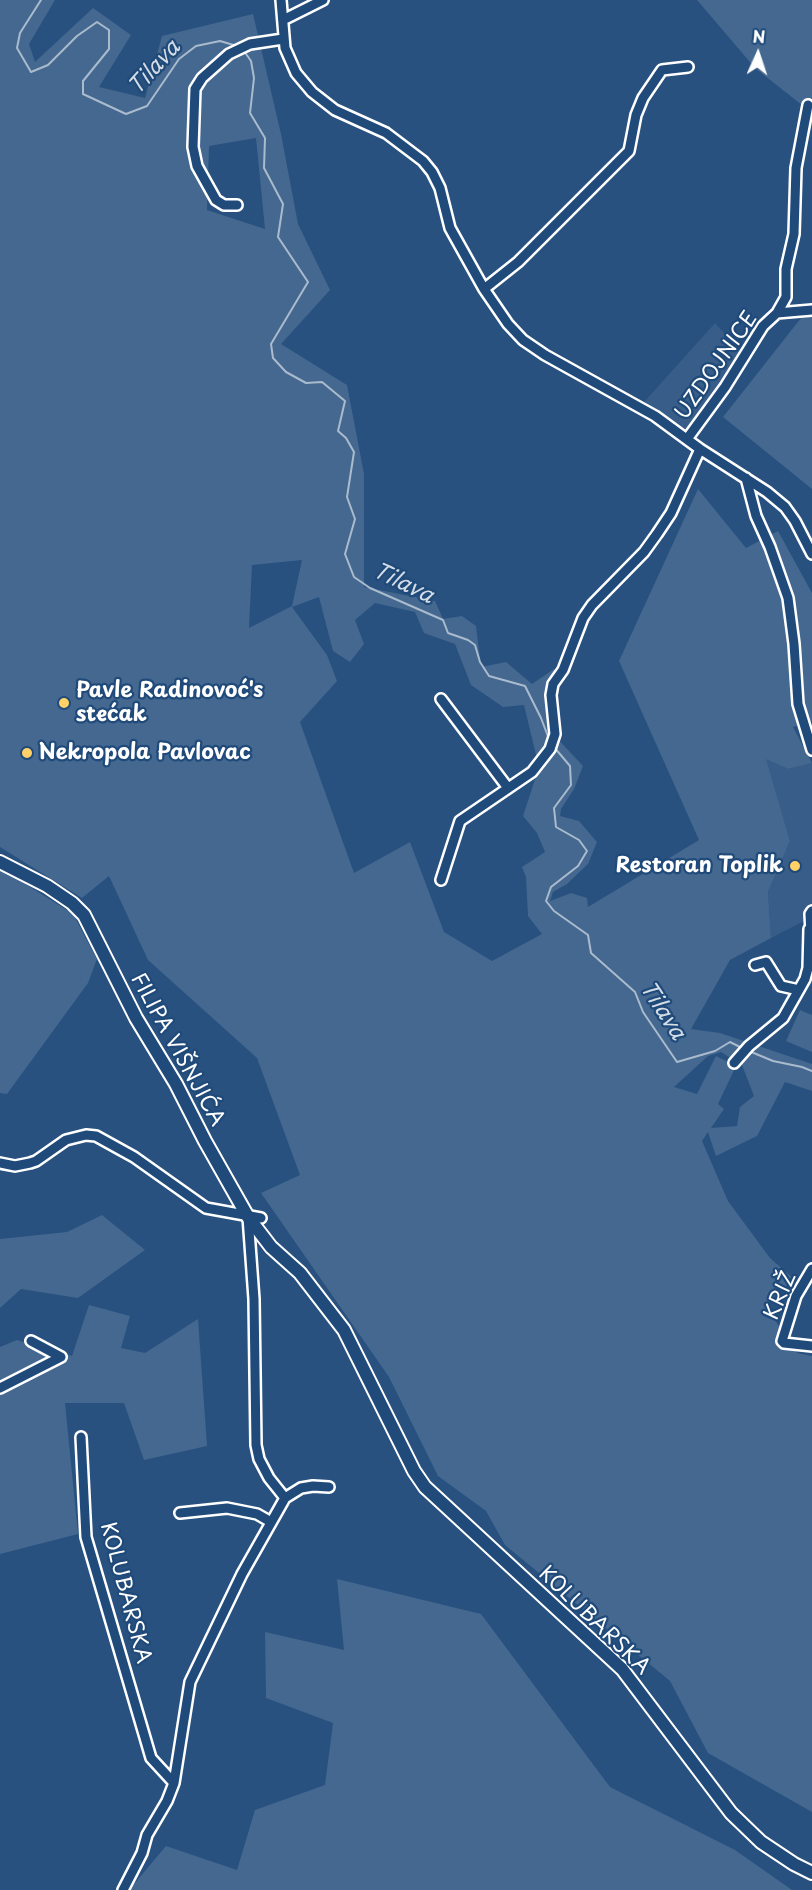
<!DOCTYPE html>
<meta charset="utf-8">
<style>
body{margin:0}
#map{position:relative;width:812px;height:1890px;overflow:hidden;background:#28517f;font-family:"Playpen Sans",sans-serif}
canvas{display:block}
.north{position:absolute;left:728px;top:24px;width:60px;height:60px;-webkit-text-stroke:4px #1f4a7a;paint-order:stroke;rotate:3deg;font-size:16px;font-weight:700;line-height:24px;text-align:center;color:#fff}
.north::after{content:'';display:block;margin:auto;width:21px;height:27px;background:#fff;clip-path:polygon(50% 0,100% 100%,50% 72%,0 100%)}
</style>
<div id="map">
<canvas width="812" height="1890"></canvas>
<div class="north">N</div>
</div>
<script>
const g = document.querySelector('canvas').getContext('2d');
g.lineJoin = 'round';
function fillPath(path, color) { g.fillStyle = color; g.fill(path, 'evenodd'); }
const poly = rows => new Path2D(rows.map(r => 'M' + r).join(''));
function stroke(path, color, width, dash) { g.strokeStyle = color; g.lineWidth = width; g.lineCap = dash ? 'butt' : 'round'; g.setLineDash(dash || []); g.stroke(path); }
function label(font, color, halo, rows, align = 'center') {
  g.font = font + ' "Playpen Sans",sans-serif'; g.lineWidth = 4.5; g.setLineDash([]); g.textBaseline = 'middle'; g.strokeStyle = halo; g.fillStyle = color; for (const [text, x, y, turn = 0] of rows) {
    g.save(); g.translate(x, y); g.rotate((+turn || 0) * Math.PI / 180); g.textAlign = isNaN(turn) ? turn : align; if (halo) g.strokeText(text, 0, 0); g.fillText(text, 0, 0); g.restore();
  }
}
const built = poly([
 [715,323,742,353,687,430,644,402],
 [765,758,788,769,812,763,812,917,771,938,768,892,790,841]
]);
const green = poly([
 [0,0,55,0,29,44,35,62,93,8,131,35,99,87,145,98,162,36,253,14,281,134,298,224,330,290,281,344,347,385,364,474,364,587,435,601,443,619,462,616,476,626,481,667,506,662,532,684,554,669,554,735,583,766,574,789,561,809,560,816,579,821,597,842,588,864,567,884,553,892,550,901,571,893,587,898,588,907,699,840,619,661,698,489,746,548,778,531,812,593,812,721,793,727,812,763,788,769,766,759,790,841,768,892,771,938,730,960,691,1029,720,1033,812,1064,812,1091,785,1082,757,1136,716,1156,708,1132,702,1141,728,1201,770,1258,794,1279,765,1305,797,1353,812,1356,812,1812,708,1753,670,1681,505,1545,486,1511,438,1476,389,1377,261,1193,300,1175,257,1058,148,960,109,876,82,898,0,847],
 [256,138,265,229,207,210,209,146],
 [302,560,292,606,249,628,252,565],
 [319,597,333,651,350,662,364,644,355,620,375,603,415,612,424,633,455,644,471,685,503,707,524,705,539,767,523,816,537,833,545,852,522,867,526,877,528,916,542,934,492,961,444,932,410,842,354,873,300,722,337,681,327,655,292,607],
 [721,1052,742,1065,754,1096,740,1107,737,1126,711,1128,724,1109,718,1104,736,1066,716,1056,697,1094,674,1087,708,1056],
 [697,0,812,0,812,113,755,68],
 [812,304,812,489,723,417],
 [0,868,73,914,97,959,88,983,7,1094,0,1093],
 [800,1010,812,1015,812,1052,786,1041],
 [102,1215,145,1250,78,1298,21,1289,0,1308,0,1239,67,1232],
 [89,1305,130,1316,121,1348,145,1353,198,1319,207,1446,144,1460,124,1403,65,1403,78,1534,0,1554,0,1347,17,1340,72,1356],
 [337,1579,481,1614,610,1787,735,1850,792,1890,129,1890,166,1846,237,1870,255,1810,325,1785,333,1723,266,1698,265,1632,344,1650]
]);
const stream = poly([
 [41,0,20,33,17,48,31,72,48,65,77,36,97,22,109,30,109,49,83,81,83,94,126,114,147,106,179,59,196,46,220,41,237,46],
 [244,51,251,61,254,78,250,113,265,138,264,168,283,204,278,237,308,282,271,344,273,358,286,372,306,383,322,382,345,401,338,431,346,438,354,452,347,497,355,519,345,554,354,577,370,588,443,620,448,633,468,640,475,645,480,662,489,676,525,686,541,718,549,739],
 [554,747,570,766,571,785,554,808,556,827,579,840,587,851,578,866,551,887,546,901,554,911,588,935,591,953,635,992,643,1012,677,1062,715,1051,730,1042,744,1049],
 [749,1051,773,1061,802,1067,812,1071]
]);
const minor = poly([
 [281,0,285,48,296,73,312,92,335,110,386,133,423,161,432,172,440,188,450,228,484,289,508,324,523,340,545,355,655,416,700,449,767,492,785,507,795,521,812,554],
 [283,20,323,0],
 [237,205,224,205,216,200,197,166,193,147,195,89,202,78,229,54,250,44,283,39],
 [484,289,518,262,629,151,636,115,643,98,662,70,688,67],
 [777,313,786,297,786,269,794,234,796,168,808,105],
 [687,439,725,387,763,326,777,313,812,310],
 [746,478,756,516,770,547,788,598,794,644,798,704,812,750],
 [441,699,508,788],
 [441,880,460,821,532,772,550,749,555,734,551,695,553,684,563,670,583,618,592,605,644,552,657,534,671,513,700,449],
 [811,934,810,914,812,911],
 [755,965,766,962,781,986,799,990],
 [734,1063,749,1046,783,1018,805,979,808,968,809,929],
 [0,1163,15,1166,30,1163,36,1161,66,1140,86,1135,96,1136,134,1157,206,1208,261,1218],
 [248,1217,254,1299,256,1445,259,1459,269,1478,285,1498],
 [812,1269,796,1296,782,1341,784,1343,812,1346],
 [0,1388,61,1357,31,1341],
 [81,1437,86,1537,151,1758,174,1783],
 [180,1513,227,1508,257,1514,271,1522],
 [123,1890,142,1853,147,1835,167,1801,174,1783,190,1682,242,1574,285,1498,301,1488,313,1486,329,1487]
]);
const major = poly([
 [0,862,47,886,72,903,84,915,136,1018,176,1084,205,1141,248,1217,271,1247,300,1273,344,1330,414,1471,425,1487,622,1669,731,1813,761,1842,794,1864,812,1873]
]);
const markers = [
 [64,703,6,"#ffd166"],
 [27,753,6,"#ffd166"],
 [795,866,6,"#ffd166"]
];
const streetNames = [
 ["UZDOJNICE",717,366,-55],
 ["FILIPA VIŠNJIĆA",177,1050,61],
 ["KRIŽ",781,1296,-67],
 ["KOLUBARSKA",125,1593,75],
 ["KOLUBARSKA",594,1621,44]
];
const poiNames = [
 ["Pavle Radinovoć's",76,691],
 ["stećak",76,715],
 ["Nekropola Pavlovac",39,753],
 ["Restoran Toplik",783,866,"right"]
];
const waterNames = [
 ["Tilava",155,68,-48],
 ["Tilava",403,584,26],
 ["Tilava",662,1011,57]
];
fillPath(built, '#375d88');
fillPath(green, '#446890');
stroke(stream, '#aabbcd', 2);
stroke(minor, '#fff', 14);
stroke(major, '#fff', 16);
stroke(minor, '#1f4a7a', 9);
stroke(major, '#1f4a7a', 12);
for (const [x, y, r, color] of markers) { const dot = new Path2D(); dot.arc(x, y, r, 0, 2 * Math.PI); g.fillStyle = color; g.fill(dot); stroke(dot, '#1f4a7a', 2); }
label('21px', '#fff', '#1f4a7a', streetNames);
label('bold 21px', '#fff', '#1f4a7a', poiNames, 'left');
label('italic 22px', '#d4dde6', '#1f4a7a', waterNames);
</script>
